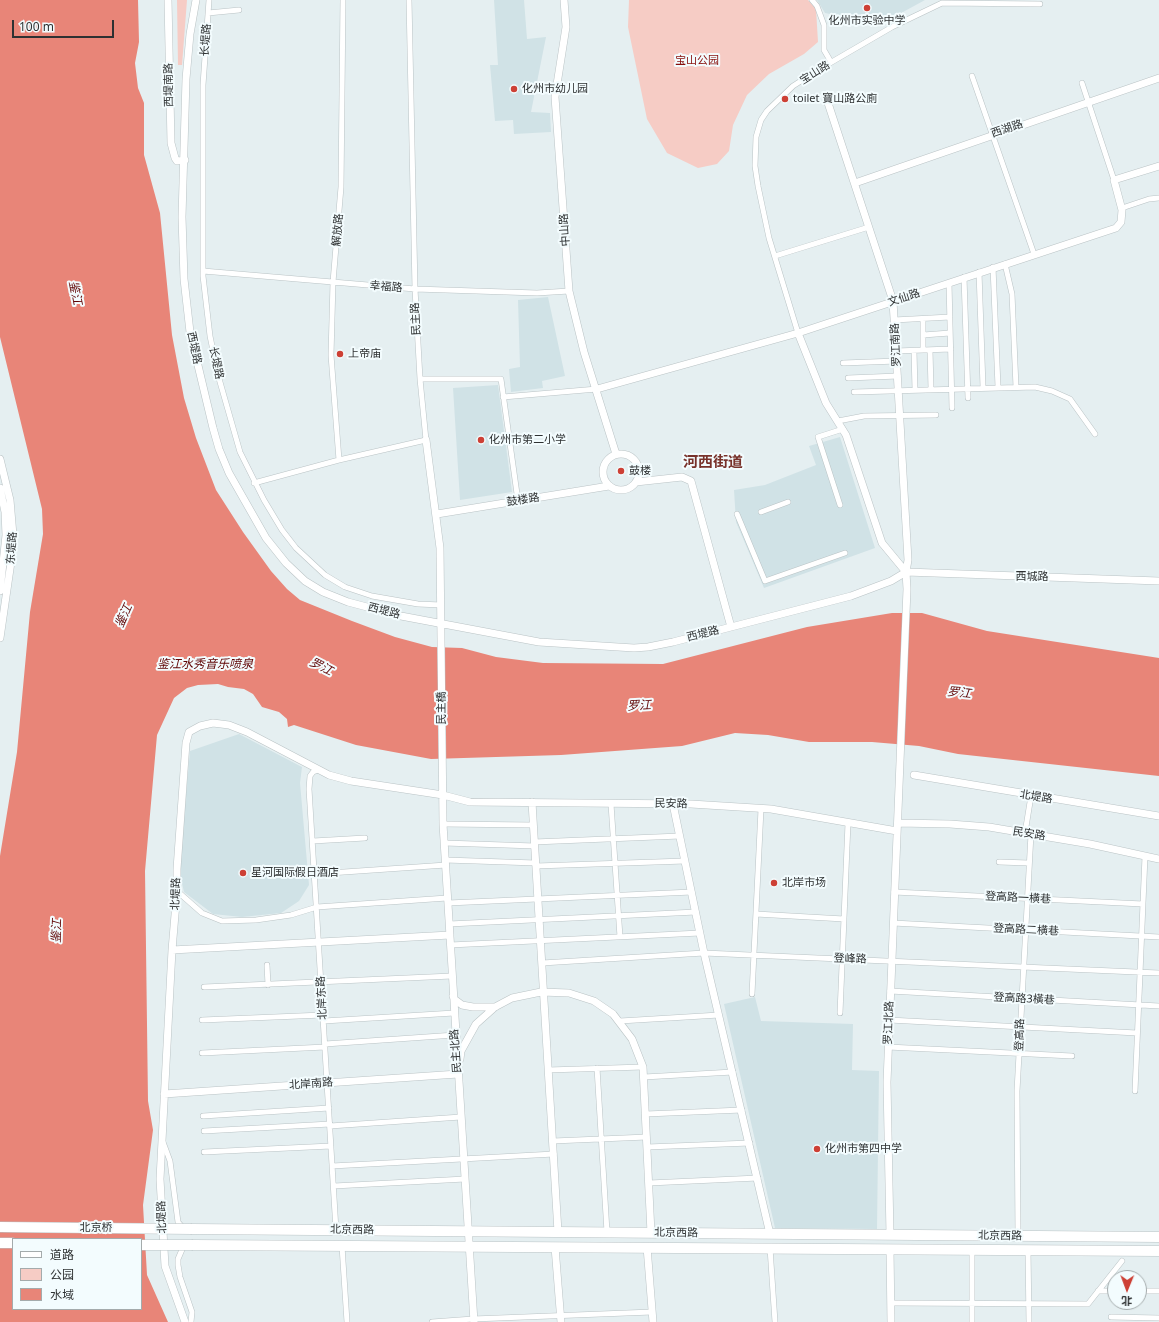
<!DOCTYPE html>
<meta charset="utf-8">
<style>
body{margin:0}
#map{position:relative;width:1159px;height:1322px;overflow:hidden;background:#e5eff1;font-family:"Noto Sans","Noto Sans SC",sans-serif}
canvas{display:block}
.legend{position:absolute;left:12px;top:1238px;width:130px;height:72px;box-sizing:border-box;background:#f3fcfe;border:1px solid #a4abac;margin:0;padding:5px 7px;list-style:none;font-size:12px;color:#2e3132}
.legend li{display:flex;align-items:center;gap:8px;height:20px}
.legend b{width:20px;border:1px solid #a4abac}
.north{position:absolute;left:1107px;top:1270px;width:40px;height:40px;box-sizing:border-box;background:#f3fcfe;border:1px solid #a4abac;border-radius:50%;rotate:181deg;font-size:11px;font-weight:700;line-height:16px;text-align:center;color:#2e3132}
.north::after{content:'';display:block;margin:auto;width:14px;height:18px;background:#cd4035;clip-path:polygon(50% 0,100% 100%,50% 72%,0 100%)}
.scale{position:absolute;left:12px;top:20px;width:102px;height:18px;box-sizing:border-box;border:2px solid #2e3132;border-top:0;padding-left:5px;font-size:12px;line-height:14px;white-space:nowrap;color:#2e3132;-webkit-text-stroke:3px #f3fcfe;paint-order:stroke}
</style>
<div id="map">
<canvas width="1159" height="1322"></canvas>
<ul class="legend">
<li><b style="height:5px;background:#fff"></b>道路</li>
<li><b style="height:11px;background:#f6ccc5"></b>公园</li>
<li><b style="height:11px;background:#e88578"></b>水域</li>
</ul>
<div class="north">北</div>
<div class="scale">100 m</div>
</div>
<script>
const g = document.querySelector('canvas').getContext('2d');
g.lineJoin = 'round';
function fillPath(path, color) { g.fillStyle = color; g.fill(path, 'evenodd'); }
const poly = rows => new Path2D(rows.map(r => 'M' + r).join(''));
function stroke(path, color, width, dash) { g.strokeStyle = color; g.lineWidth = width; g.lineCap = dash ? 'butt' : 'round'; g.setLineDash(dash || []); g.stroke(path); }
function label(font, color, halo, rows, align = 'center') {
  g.font = font + ' "Noto Sans","Noto Sans SC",sans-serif'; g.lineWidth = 4; g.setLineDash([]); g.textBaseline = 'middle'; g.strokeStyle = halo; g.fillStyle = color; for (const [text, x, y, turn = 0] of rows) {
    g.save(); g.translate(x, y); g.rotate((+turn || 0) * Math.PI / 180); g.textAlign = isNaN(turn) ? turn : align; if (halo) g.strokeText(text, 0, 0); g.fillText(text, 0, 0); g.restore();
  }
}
const built = poly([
 [494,0,524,0,527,39,546,37,531,112,550,113,551,132,514,134,513,120,495,121,490,65,498,65],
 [817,0,925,0,881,24,825,13],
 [548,297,565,376,542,381,543,388,511,392,509,369,520,367,518,300],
 [498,385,512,492,460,500,453,388],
 [840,437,875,548,764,588,736,522,734,490,765,485,816,465,809,446],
 [239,734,302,767,300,783,309,885,299,901,281,913,242,917,213,914,184,892,179,870,190,751],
 [755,997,761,1021,853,1024,852,1070,879,1071,877,1229,775,1228,724,1004]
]);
const green = poly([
 [177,0,187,0,182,65,178,65],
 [629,0,808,0,816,9,818,42,804,54,769,74,747,95,733,125,729,151,717,164,698,168,667,153,647,119,628,27]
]);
const water = poly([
 [0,0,138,0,139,42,135,63,138,88,144,103,144,155,160,213,172,335,184,398,196,438,216,490,243,532,271,571,287,589,300,600,352,621,395,637,432,647,462,648,496,657,543,663,663,664,807,627,892,613,922,613,987,631,1159,658,1159,776,958,754,919,746,872,742,809,742,768,735,735,733,682,746,561,755,431,759,356,745,294,725,288,727,287,719,279,712,262,707,253,694,244,689,228,687,218,684,198,685,187,688,174,698,157,735,145,871,148,1101,153,1130,143,1205,147,1275,168,1322,0,1322,0,856,17,752,30,612,43,534,42,509,0,337],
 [13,1239,141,1239,141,1309,13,1309]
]);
const street = poly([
 [209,0,203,85,203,276,210,336,218,375,240,452,264,500,282,530,296,548,325,575,345,587,372,596,418,604,441,605],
 [812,0,817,6,824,25,824,50,831,62],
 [208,13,239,10],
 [972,76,1034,254],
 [1082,83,1114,180],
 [1122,208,1149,199,1159,198],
 [775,256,869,227],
 [1005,264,1012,294,1016,387],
 [993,267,998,387],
 [203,271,415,289,537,293,569,291],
 [979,272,983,387],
 [964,277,968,398],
 [949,283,952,408],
 [923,319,923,350],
 [894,320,950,317],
 [798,333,769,238,758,186,755,166,756,137,761,120,767,111,793,86,818,70,892,27,942,3,1040,4],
 [923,335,950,333],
 [930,350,931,389],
 [896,351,951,349],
 [914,351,915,390],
 [843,363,897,361],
 [848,378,898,376],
 [420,379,501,379,518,501],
 [854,392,1035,387,1052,391,1070,399,1095,434],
 [503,397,597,389],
 [838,421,864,416,936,415],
 [339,460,331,355,333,282,341,187,343,0],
 [254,483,339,460,426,440,420,379,415,289,409,0],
 [840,505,818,437,843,429],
 [761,512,788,502],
 [737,514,765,581,845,553],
 [318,770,313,772,310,776,309,789,336,1230],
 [611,804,620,937],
 [443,824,533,825],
 [1025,833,1031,796],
 [313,841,365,838],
 [534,842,680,836],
 [444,843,535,846],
 [445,860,536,863],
 [999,862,1029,863],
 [536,866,685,861],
 [315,874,446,865],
 [177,891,202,913,222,921,256,920,291,915,317,907,447,898],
 [894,892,1143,904],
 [448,903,692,892],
 [756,914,844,919],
 [893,923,1159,937],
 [449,924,696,912],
 [450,945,700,933],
 [542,963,704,953,1159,973],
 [267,965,268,985],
 [204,987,452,976],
 [890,991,1159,1006],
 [752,994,761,809],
 [840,1013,848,823],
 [202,1020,323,1015],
 [889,1020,1137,1033],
 [324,1021,454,1013],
 [620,1021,719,1015],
 [325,1044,455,1035],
 [888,1047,1072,1056],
 [202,1053,325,1047],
 [597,1068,607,1232],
 [548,1070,643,1067],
 [644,1077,733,1072],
 [1135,1091,1145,856],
 [646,1114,742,1110],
 [203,1116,329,1108],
 [330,1126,461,1117],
 [204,1131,330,1124],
 [553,1141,647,1137],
 [163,1142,170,1161,178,1222,183,1228],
 [647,1147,750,1143],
 [204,1152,331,1146],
 [332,1166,554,1154],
 [649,1183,758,1178],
 [334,1186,465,1179],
 [1018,1236,1017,1091,1031,834],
 [184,1245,178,1259,178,1265,180,1277,192,1312,191,1322],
 [342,1246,347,1322],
 [770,1248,775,1322],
 [972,1250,972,1322],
 [1028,1250,1029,1322],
 [1098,1291,1115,1291],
 [1139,1291,1159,1291],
 [891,1303,1088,1304,1122,1261],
 [1111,1317,1159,1318],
 [432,1322,473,1319,652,1312]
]);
const secondary = poly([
 [168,0,171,143,175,158,177,161,185,160],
 [196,0,190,34,186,79,182,217,184,279,190,332,213,428,219,449,229,473,266,538,286,563,305,581,323,592,348,602,401,616,539,642,634,648,648,647,673,642,851,596,891,581,906,572],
 [564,0,566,27,555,97,569,291,584,352,616,454],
 [828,103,893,301,908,560,906,572],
 [855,183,1159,78],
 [798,333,826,403,846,435,882,543,906,572,907,589,887,1082,890,1235],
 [597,389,798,333,1116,228,1121,222,1122,210,1114,180,1159,166],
 [426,440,440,548,443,824,474,1322],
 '603 472a18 18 0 1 1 36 0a18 18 0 1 1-36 0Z',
 [0,459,10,500,13,535,11,562,0,638],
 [636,482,682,477,691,481,731,627],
 [0,488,5,512,6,535,0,591],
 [437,514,609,486],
 [906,572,1159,581],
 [914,775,1159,816],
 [532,802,558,1232],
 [673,804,704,953,770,1234],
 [898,823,950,824,989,827,1090,844,1159,859],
 [172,950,450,935],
 [453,996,454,999,462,1005,473,1007,495,1007],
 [460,1059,461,1051,476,1024,495,1007,512,998,541,992,569,993,594,1001,613,1014,632,1039,643,1067,651,1233],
 [164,1094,458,1074,458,1071],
 [555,1247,561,1322],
 [647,1247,653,1322],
 [890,1249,891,1322],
 [185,1322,165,1266,160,1179,172,950,177,891,177,869,186,743,189,732,200,726,213,723,229,725,247,732,329,775,351,781,443,795,470,802,691,804,771,809,897,831]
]);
const highway = poly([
 [192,1229,1159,1237],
 [0,1243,13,1243],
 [193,1245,1159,1251]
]);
const highwayBridge = poly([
 [0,1227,192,1229],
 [141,1245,193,1245]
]);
const markers = [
 [867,8,4,"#cd4035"],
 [514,89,4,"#cd4035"],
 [785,99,4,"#cd4035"],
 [340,354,4,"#cd4035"],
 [481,440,4,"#cd4035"],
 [621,471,4,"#cd4035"],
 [243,873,4,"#cd4035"],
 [774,883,4,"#cd4035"],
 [817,1149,4,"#cd4035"]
];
const poiNames = [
 ["化州市实验中学",867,21,"center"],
 ["化州市幼儿园",522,89],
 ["toilet 寶山路公廁",793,99],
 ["上帝庙",348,354],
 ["化州市第二小学",489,440],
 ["鼓楼",629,471],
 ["星河国际假日酒店",251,873],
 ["北岸市场",782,883],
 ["化州市第四中学",825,1149]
];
const streetNames = [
 ["长堤路",206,40,-86],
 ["宝山路",815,73,-32],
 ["西堤南路",169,85,-91],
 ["西湖路",1007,129,-19],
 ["解放路",338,230,-85],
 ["中山路",565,230,-94],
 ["幸福路",386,287,5],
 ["文仙路",904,298,-18],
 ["民主路",416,319,-93],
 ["罗江南路",896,345,-93],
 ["西堤路",194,348,78],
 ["长堤路",216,363,78],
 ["鼓楼路",523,500,-9],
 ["东堤路",12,548,-86],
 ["西城路",1032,577],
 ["西堤路",384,611,14],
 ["西堤路",703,634,-14],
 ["民主橋",442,708,-90],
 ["北堤路",1036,797,9],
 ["民安路",671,804,1],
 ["民安路",1029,834,9],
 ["北堤路",176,894,-88],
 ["登高路一横巷",1018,898,3],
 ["登高路二横巷",1026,930,3],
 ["登峰路",850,959,2],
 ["北岸东路",322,998,-93],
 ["登高路3橫巷",1024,999,3],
 ["罗江北路",889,1023,-88],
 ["登高路",1020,1035,-88],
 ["民主北路",456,1051,-94],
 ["北岸南路",311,1084,-4],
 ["北堤路",162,1217,-92],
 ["北京桥",96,1228],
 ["北京西路",352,1230,1],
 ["北京西路",676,1233,1],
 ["北京西路",1000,1236,1]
];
const parkNames = [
 ["宝山公园",697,61]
];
const waterNames = [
 ["鉴江",75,293,79],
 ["鉴江",124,616,-66],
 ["鉴江水秀音乐喷泉",205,665],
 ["罗江",321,667,27],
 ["罗江",959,693,6],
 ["罗江",639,706,-3],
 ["鉴江",57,931,-88]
];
const districtNames = [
 ["河西街道",713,463]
];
fillPath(built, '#d0e2e6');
fillPath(green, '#f6ccc5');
fillPath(water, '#e88578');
stroke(street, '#bac3c5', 6);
stroke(secondary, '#bac3c5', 8);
stroke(highway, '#bac3c5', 11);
stroke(street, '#fff', 5);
stroke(secondary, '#fff', 7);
stroke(highway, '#fff', 10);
stroke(highwayBridge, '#bac3c5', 11, []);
stroke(highwayBridge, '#fff', 10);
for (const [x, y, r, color] of markers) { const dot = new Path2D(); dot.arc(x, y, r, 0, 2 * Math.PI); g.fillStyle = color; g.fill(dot); stroke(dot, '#f3fcfe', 1.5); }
label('11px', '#2e3132', '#f3fcfe', poiNames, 'left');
label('11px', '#2e3132', '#f3fcfe', streetNames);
label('11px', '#870f0c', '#f3fcfe', parkNames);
label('italic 12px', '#5f0303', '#f3fcfe', waterNames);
label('bold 15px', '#78322b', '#f3fcfe', districtNames);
</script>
